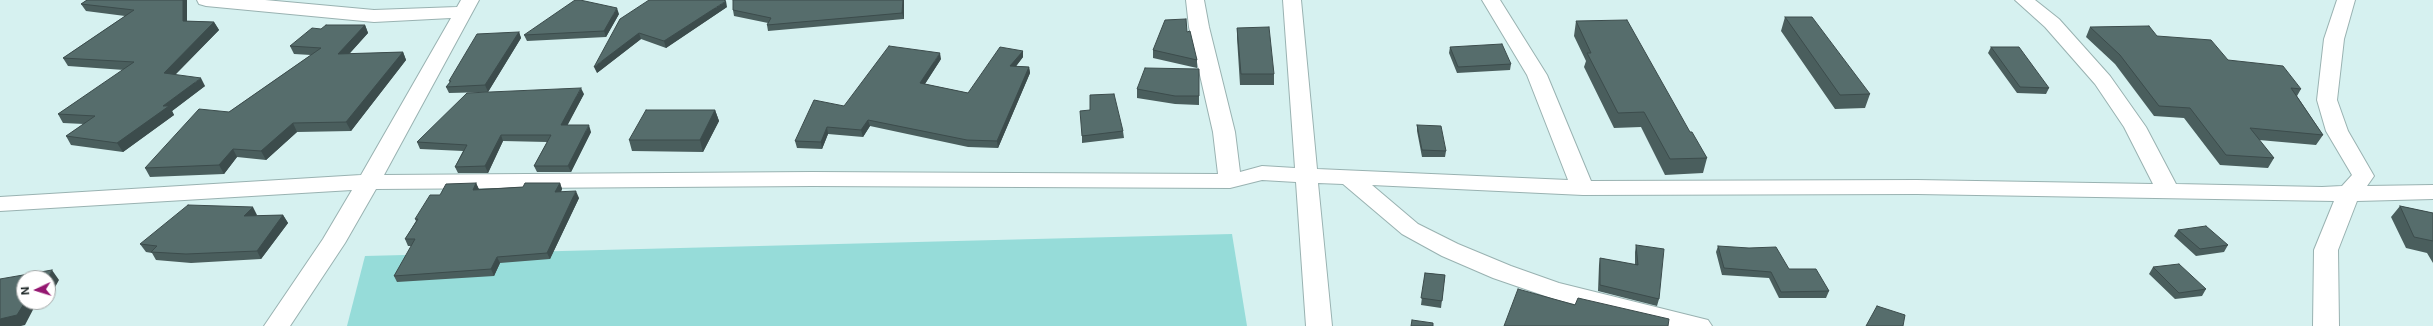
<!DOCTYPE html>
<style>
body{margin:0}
#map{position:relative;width:2433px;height:326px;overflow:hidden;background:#d6f1f0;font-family:Inter,sans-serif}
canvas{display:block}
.north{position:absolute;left:16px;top:270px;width:40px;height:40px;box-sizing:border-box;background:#fff;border:1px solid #a3a7a7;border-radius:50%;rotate:266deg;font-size:11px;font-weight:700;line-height:16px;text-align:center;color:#1a2424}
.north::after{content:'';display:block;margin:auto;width:14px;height:18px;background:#941670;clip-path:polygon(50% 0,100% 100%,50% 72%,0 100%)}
</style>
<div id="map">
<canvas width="2433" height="326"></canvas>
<div class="north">N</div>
</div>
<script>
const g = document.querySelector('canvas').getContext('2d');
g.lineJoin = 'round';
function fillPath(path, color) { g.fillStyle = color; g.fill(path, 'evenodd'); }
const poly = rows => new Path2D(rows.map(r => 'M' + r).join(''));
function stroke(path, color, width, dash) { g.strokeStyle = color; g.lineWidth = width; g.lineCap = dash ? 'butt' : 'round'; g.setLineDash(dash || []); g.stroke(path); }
const green = poly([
 [1232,234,1247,326,347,326,365,256]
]);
const minor = poly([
 [197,0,265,0,374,10,457,7,461,0,479,0,384,175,812,172,1218,174,1213,132,1189,27,1186,0,1204,0,1209,27,1235,132,1240,172,1262,166,1295,168,1283,0,1301,0,1317,169,1568,180,1527,75,1482,0,1500,0,1547,75,1591,181,1917,180,2153,184,2124,127,2095,84,2045,27,2015,0,2035,0,2059,19,2110,76,2146,127,2176,184,2322,187,2342,186,2352,175,2326,131,2317,100,2324,39,2337,0,2355,0,2344,39,2337,100,2348,131,2374,176,2367,186,2433,185,2433,199,2357,201,2338,250,2339,326,2313,326,2314,250,2334,201,1917,194,1583,195,1372,185,1418,224,1458,244,1511,266,1559,283,1708,320,1712,326,1663,326,1554,299,1493,278,1442,256,1402,234,1343,184,1318,183,1332,326,1306,326,1296,182,1262,180,1230,188,812,186,376,189,345,243,290,326,264,326,323,239,352,190,0,211,0,197,361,175,451,18,374,22,206,6,199,4,197,0]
]);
const wall = poly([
 [87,0,187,21,214,22,219,30,175,75,205,86,172,111,174,115,123,152,71,145,66,136,84,124,63,123,58,114,124,70,68,66,63,58,125,16,86,11,81,4],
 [733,0,904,0,904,19,768,31,767,25,768,23,734,16,733,10],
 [727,7,666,48,641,39,597,73,620,19],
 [619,14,606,37,527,41,524,35],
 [1785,17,1870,94,1865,108,1835,109,1781,31],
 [1576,21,1690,132,1707,158,1703,173,1665,175,1641,127,1614,128,1584,67,1586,61,1574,36],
 [365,25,368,33,349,54,403,52,406,60,351,131,297,132,266,160,237,157,224,174,150,177,145,168,229,112,311,55,294,54,290,46,321,29],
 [2090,27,2157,36,2228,60,2301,89,2297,96,2323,135,2316,145,2259,140,2274,158,2268,168,2220,165,2184,118,2154,116,2115,64,2086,37],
 [1237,28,1274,74,1274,85,1240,85,1237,38],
 [519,32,521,38,488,92,449,93,446,87,450,82,449,81],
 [1187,32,1197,60,1197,68,1153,58,1153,50],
 [1450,47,1511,64,1510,70,1457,73,1449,53],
 [1991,47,2049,88,2046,94,2017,93,1988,53],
 [1023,51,1023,57,1016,66,1029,67,1030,73,998,148,968,147,870,126,863,137,828,134,822,149,797,148,795,141,844,106,941,59,925,84,968,93],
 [1199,69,1199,105,1175,104,1137,98,1137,89],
 [584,94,567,125,591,132,571,172,537,172,534,166,547,142,503,141,488,173,458,173,455,167,463,151,420,149,417,142],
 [715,110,719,121,703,152,632,151,629,140],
 [1090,110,1123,131,1124,138,1082,143,1082,136],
 [1417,125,1446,151,1445,157,1422,157,1417,131],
 [476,183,479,189,523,187,560,183,562,189,561,192,579,198,550,259,500,263,494,276,397,282,394,276,412,246,408,246,405,239,416,221,415,219],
 [2400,206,2433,213,2433,263,2427,253,2406,248,2391,217],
 [257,215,256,216,283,215,288,223,261,259,191,263,156,260,152,253,146,252,140,244],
 [2178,230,2228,245,2224,252,2196,256,2174,236],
 [1636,245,1659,299,1657,306,1598,291,1599,265,1600,258,1635,265,1635,252],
 [1718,246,1789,269,1829,291,1826,298,1779,298,1769,278,1722,275,1716,252],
 [2153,267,2206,289,2202,296,2175,299,2149,274],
 [1425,273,1445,275,1441,308,1421,305]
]);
const shadedWall = poly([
 [183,0,187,0,187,29,183,21],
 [903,0,904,0,904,19,902,13],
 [726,1,727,7,666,48,664,41],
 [617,8,619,14,606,37,604,31],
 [214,22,219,30,169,81,164,73],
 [365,25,368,33,342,62,338,54],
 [519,32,521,38,488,92,485,85],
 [639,33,641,39,597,73,594,67],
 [1023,51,1023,57,1011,73,1010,66],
 [403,52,406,60,351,131,346,122],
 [940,53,941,59,921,90,920,83],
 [1029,67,1030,73,998,148,997,141],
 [201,78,205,86,172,111,174,115,123,152,117,143,163,106],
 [581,88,584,94,564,132,561,125],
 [715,110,719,121,703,152,700,140],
 [868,120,870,126,863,137,861,130],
 [293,123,297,132,266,160,261,151],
 [589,125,591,132,571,172,568,166],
 [827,127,828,134,822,149,821,142],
 [501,135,503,141,488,173,485,166],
 [233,149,237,157,224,174,219,165],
 [476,183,479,190,473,190],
 [560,183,562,189,557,199,555,192],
 [576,191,579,198,550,259,547,253],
 [253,207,257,215,249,224,244,216],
 [283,215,288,223,261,259,257,251],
 [497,257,500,263,494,276,491,269],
 [52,270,59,280,48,300,48,278],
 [25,302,47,302,36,304,25,325,21,326,0,326,0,319]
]);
const building = poly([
 [87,0,183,0,183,21,214,22,164,73,201,78,163,106,169,106,117,143,66,136,95,116,58,114,134,62,63,58,134,10,81,4,87,0],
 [575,0,580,0,617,8,604,31,524,35,575,0],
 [649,0,723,0,726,1,664,41,639,33,594,67,620,19,649,0],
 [733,0,903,0,902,13,767,25,771,18,733,10,733,0],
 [1785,17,1812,17,1870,94,1840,95,1785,17],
 [1186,19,1187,32,1190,31,1197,60,1153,50,1165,20,1186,19],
 [1627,20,1690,132,1692,132,1707,158,1670,159,1644,112,1618,113,1587,53,1591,53,1576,21,1627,20],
 [326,25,365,25,338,54,403,52,346,122,293,123,261,151,233,149,219,165,145,168,199,109,229,112,321,48,290,46,312,28,321,29,326,25],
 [2149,26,2157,36,2211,40,2228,60,2283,66,2301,89,2291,88,2323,135,2250,128,2274,158,2226,155,2190,108,2159,106,2120,55,2090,27,2149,26],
 [1269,27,1274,74,1241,74,1237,28,1269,27],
 [519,32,485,85,446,87,451,81,449,81,477,34,519,32],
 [1502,44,1511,64,1458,67,1450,47,1502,44],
 [889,46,940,53,920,83,968,93,1000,47,1023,51,1010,66,1029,67,997,141,967,140,868,120,861,130,827,127,821,142,795,141,814,100,844,106,889,46],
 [1991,47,2019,47,2049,88,2020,87,1991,47],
 [1145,68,1199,69,1199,96,1175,96,1137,89,1145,68],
 [581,88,561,125,589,125,568,166,534,166,551,135,501,135,485,166,455,167,467,145,417,142,467,93,581,88],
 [1114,94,1123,131,1082,136,1080,111,1090,110,1090,95,1114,94],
 [646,110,715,110,700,140,629,140,646,110],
 [1417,125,1441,126,1446,151,1422,150,1417,125],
 [476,183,473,190,523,187,525,183,560,183,555,192,576,191,547,253,497,257,491,269,394,276,415,239,405,239,418,219,415,219,430,195,440,195,446,184,476,183],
 [188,205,253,207,244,216,283,215,257,251,186,254,151,252,157,246,140,244,188,205],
 [2400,206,2433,213,2433,241,2414,237,2400,206],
 [2206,226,2228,245,2200,249,2178,230,2206,226],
 [1636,245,1664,249,1659,299,1600,285,1600,258,1638,265,1636,245],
 [1718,246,1749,248,1776,247,1789,269,1816,269,1829,291,1781,292,1771,272,1724,268,1718,246],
 [2179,264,2206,289,2179,293,2153,267,2179,264],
 [52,270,48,278,24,278,24,302,25,302,17,315,0,319,0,279,52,270],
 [1425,273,1445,275,1442,301,1421,298,1425,273],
 [1518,289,1575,305,1578,298,1669,319,1668,326,1504,326,1518,289],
 [1877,306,1905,315,1903,326,1866,326,1877,306],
 [1412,320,1433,323,1433,326,1411,326,1412,320]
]);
fillPath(green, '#96dcd9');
stroke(minor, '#99b2b1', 2);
fillPath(minor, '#fff');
fillPath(wall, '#4a5e5d');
fillPath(shadedWall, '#3c4c4c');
fillPath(building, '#566d6c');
stroke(building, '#3c4c4c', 1);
</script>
